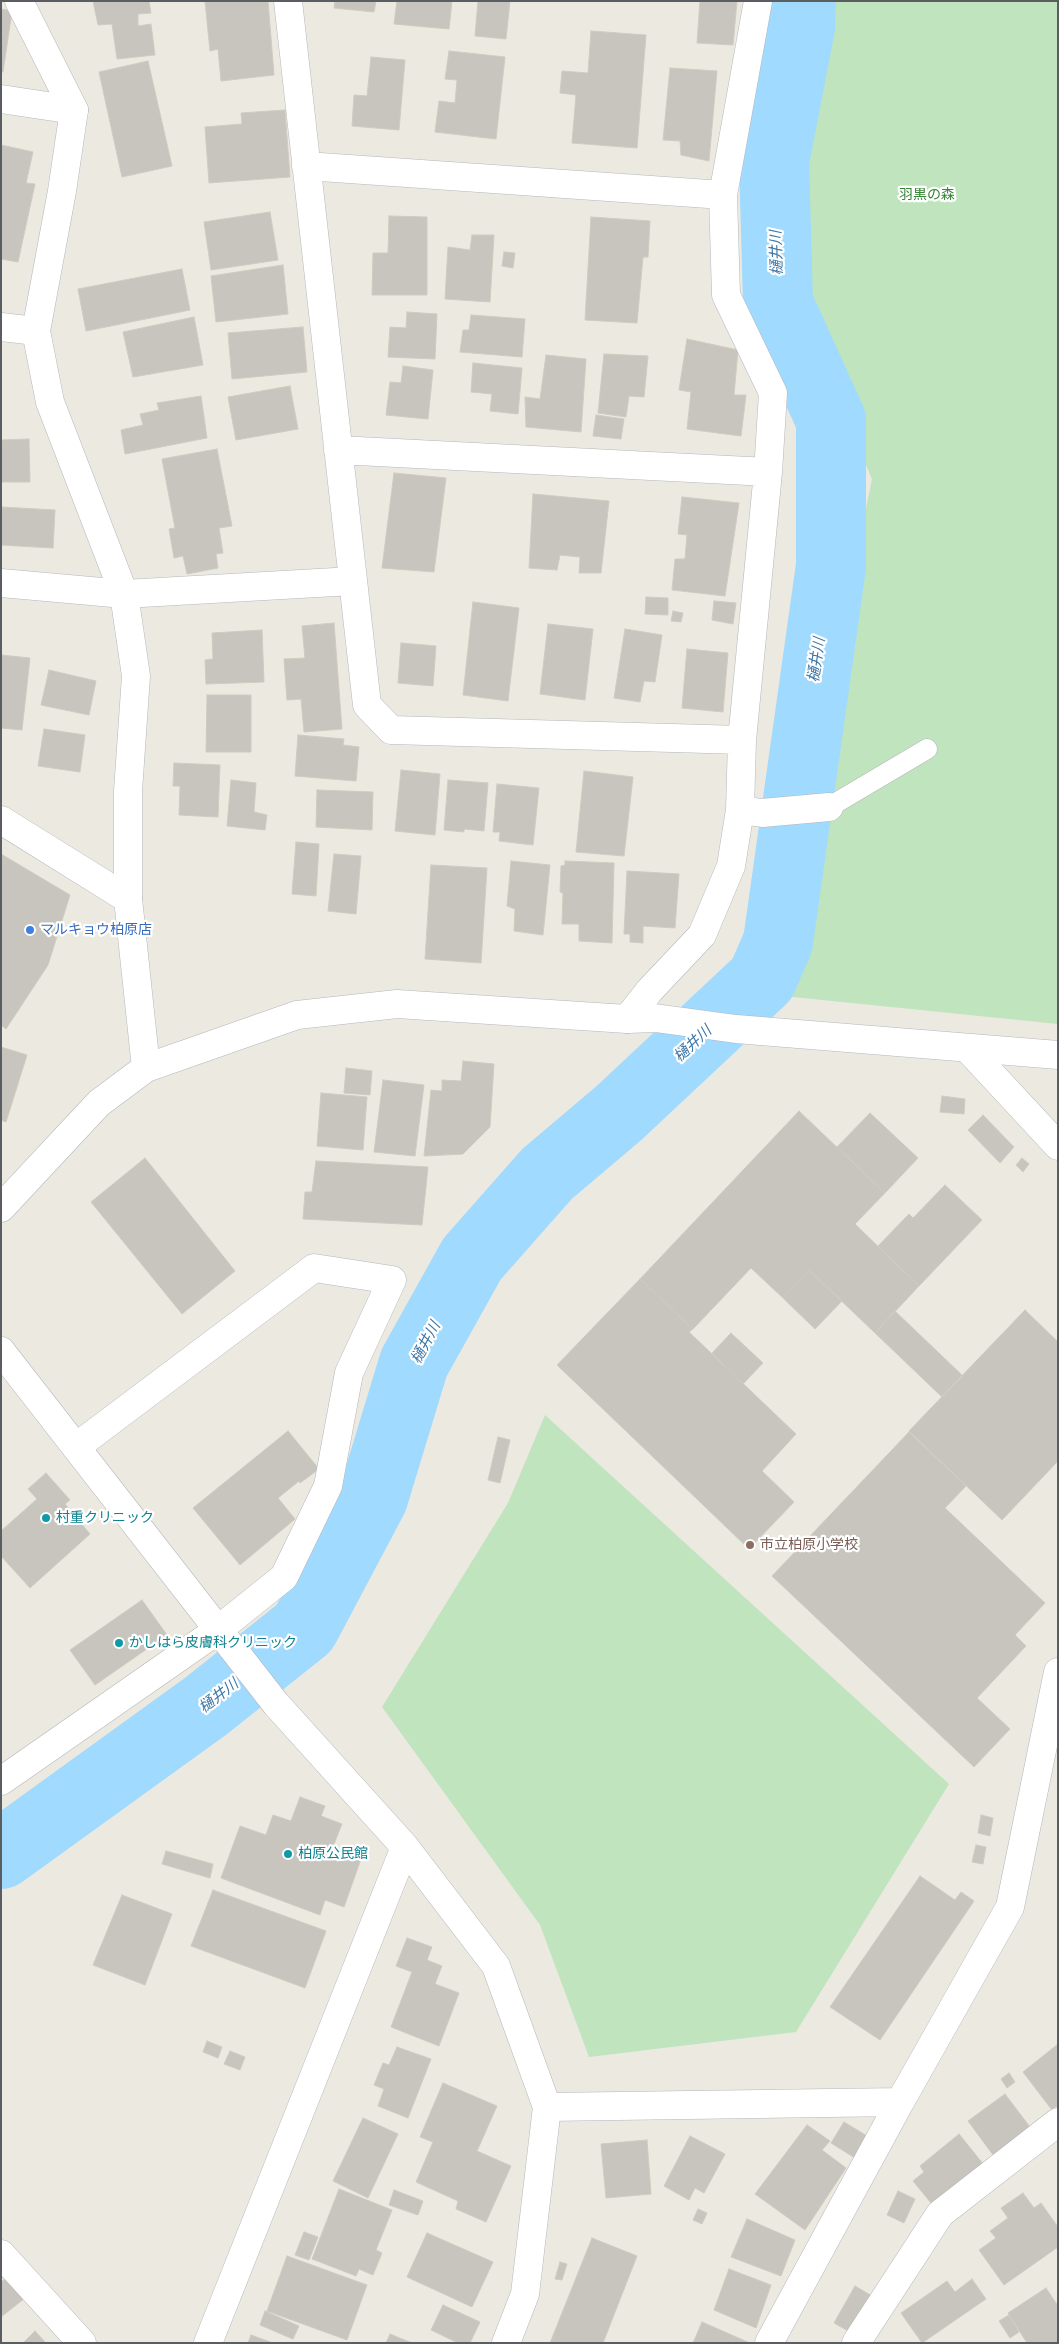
<!DOCTYPE html>
<meta charset="utf-8">
<style>
body{margin:0}
#map{position:relative;width:1059px;height:2344px;overflow:hidden;background:#ece9e1;font-family:Manrope,sans-serif}
canvas{display:block}
.frame{position:absolute;inset:0;border:2px solid #5a5e62;pointer-events:none}
</style>
<div id="map">
<canvas width="1059" height="2344"></canvas>
<div class="frame"></div>
</div>
<script>
const g = document.querySelector('canvas').getContext('2d');
g.lineJoin = 'round';
function fillPath(path, color) { g.fillStyle = color; g.fill(path, 'evenodd'); }
const poly = rows => new Path2D(rows.map(r => 'M' + r).join(''));
function stroke(path, color, width, dash) { g.strokeStyle = color; g.lineWidth = width; g.lineCap = dash ? 'butt' : 'round'; g.setLineDash(dash || []); g.stroke(path); }
function label(font, color, halo, rows, align = 'center') {
  g.font = font + ' Manrope,"Noto Sans JP",sans-serif'; g.lineWidth = 4.5; g.setLineDash([]); g.textBaseline = 'middle'; g.strokeStyle = halo; g.fillStyle = color; for (const [text, x, y, turn = 0] of rows) {
    g.save(); g.translate(x, y); g.rotate((+turn || 0) * Math.PI / 180); g.textAlign = isNaN(turn) ? turn : align; if (halo) g.strokeText(text, 0, 0); g.fillText(text, 0, 0); g.restore();
  }
}
const green = poly([
 [829,1,1058,1,1058,1024,773,995,803,944,830,685,872,479,821,361,793,190,828,49],
 [545,1415,949,1784,796,2032,589,2057,540,1925,382,1707,508,1503]
]);
const river = poly([
 [1,1854,206,1706,304,1628,373,1498,414,1363,472,1259,547,1174,619,1113,762,979,778,942,831,566,831,420,778,303,774,162,800,27,801,1]
]);
const building = poly([
 [93,1,149,1,151,13,138,14,138,26,151,24,155,55,117,59,112,24,98,25,93,1],
 [205,1,268,1,274,75,221,81,218,49,210,51,205,1],
 [335,1,376,1,374,12,334,8,335,1],
 [397,1,452,1,449,29,394,24,397,1],
 [478,1,510,1,506,39,475,36,478,1],
 [700,1,737,1,733,45,697,43,700,1],
 [1,9,12,11,3,72,1,72,1,9],
 [591,31,646,35,637,148,572,143,576,95,560,93,562,71,588,73,591,31],
 [449,51,505,57,496,139,435,132,439,101,455,103,457,80,445,79,449,51],
 [371,57,405,60,399,130,352,126,354,95,367,96,371,57],
 [148,61,172,166,122,177,99,72,148,61],
 [670,68,717,71,709,161,681,155,680,141,663,140,670,68],
 [285,110,290,177,209,183,205,127,242,124,241,113,285,110],
 [1,145,33,152,26,183,35,184,18,262,1,259,1,145],
 [270,212,278,260,211,270,204,222,270,212],
 [389,216,427,217,427,295,372,295,373,253,388,253,389,216],
 [591,217,650,221,648,257,643,257,637,323,585,320,591,217],
 [472,235,494,235,490,302,445,299,448,247,470,250,472,235],
 [504,252,515,253,513,268,502,266,504,252],
 [283,265,288,314,216,322,211,276,283,265],
 [182,269,190,310,86,331,78,289,182,269],
 [407,312,437,314,435,359,388,357,390,327,406,328,407,312],
 [471,315,525,319,522,357,460,352,463,330,469,330,471,315],
 [194,317,203,365,133,377,123,332,194,317],
 [303,327,307,372,232,379,228,333,303,327],
 [687,339,738,350,734,395,746,395,741,436,687,429,691,392,679,390,687,339],
 [604,354,648,356,644,397,629,396,626,417,598,413,604,354],
 [546,355,586,359,581,432,526,427,525,397,540,399,546,355],
 [473,363,522,368,518,414,490,411,492,394,471,392,473,363],
 [403,366,433,370,428,419,386,415,390,382,401,383,403,366],
 [290,386,298,429,236,440,228,397,290,386],
 [201,396,207,438,125,454,121,430,143,425,140,414,159,410,157,403,201,396],
 [596,415,624,419,621,439,593,436,596,415],
 [29,439,30,482,1,482,1,440,29,439],
 [217,449,232,526,219,528,223,553,216,554,218,568,187,574,183,556,174,558,169,529,175,528,162,459,217,449],
 [394,473,446,478,434,572,382,568,394,473],
 [533,494,609,501,601,573,579,573,580,557,560,555,557,570,529,568,533,494],
 [682,497,739,503,725,596,672,590,675,559,685,559,687,535,678,534,682,497],
 [1,507,55,510,53,548,1,545,1,507],
 [646,597,668,598,668,615,645,614,646,597],
 [714,601,736,603,733,624,712,620,714,601],
 [473,602,519,608,508,701,463,695,473,602],
 [673,611,683,613,681,622,671,621,673,611],
 [334,623,342,729,304,732,301,699,287,700,284,659,305,658,302,626,334,623],
 [548,624,593,629,585,700,540,694,548,624],
 [625,629,662,635,655,682,644,681,640,702,614,698,625,629],
 [262,630,264,682,206,684,205,660,213,659,212,633,262,630],
 [401,643,436,646,433,686,398,683,401,643],
 [687,649,728,653,723,712,682,708,687,649],
 [1,655,30,658,22,730,1,728,1,655],
 [49,670,96,681,89,715,41,705,49,670],
 [207,695,251,695,251,752,206,752,207,695],
 [44,729,85,735,80,772,38,766,44,729],
 [298,735,344,739,343,745,359,747,356,781,295,776,298,735],
 [174,763,220,765,218,817,179,815,180,786,173,786,174,763],
 [401,770,440,774,435,835,395,831,401,770],
 [584,771,633,777,624,856,576,852,584,771],
 [231,780,256,783,254,812,267,815,265,830,227,826,231,780],
 [448,780,488,783,484,831,464,829,464,832,444,830,448,780],
 [497,784,539,788,533,845,499,841,500,832,493,832,497,784],
 [317,790,373,792,372,830,316,827,317,790],
 [296,842,319,844,316,896,292,894,296,842],
 [1,854,70,895,48,965,6,1029,1,1025,1,854],
 [334,854,361,856,356,914,328,911,334,854],
 [511,861,550,865,543,935,514,931,515,909,507,906,511,861],
 [565,861,614,863,612,943,579,941,579,924,562,924,563,893,560,892,561,866,565,865,565,861],
 [431,865,487,868,481,963,425,959,431,865],
 [627,871,679,874,675,928,643,926,643,943,630,942,630,934,624,934,627,871],
 [1,1047,27,1055,6,1122,1,1120,1,1047],
 [463,1061,494,1064,490,1127,463,1154,424,1156,431,1090,442,1091,442,1080,461,1081,463,1061],
 [346,1068,372,1071,370,1095,344,1093,346,1068],
 [383,1080,424,1085,415,1156,374,1152,383,1080],
 [321,1093,367,1097,363,1150,317,1146,321,1093],
 [942,1096,965,1099,964,1114,940,1112,942,1096],
 [799,1111,885,1193,855,1224,919,1286,875,1333,809,1270,783,1298,751,1268,693,1329,640,1279,799,1111],
 [870,1113,918,1158,885,1193,837,1147,870,1113],
 [983,1115,1014,1147,1000,1163,968,1130,983,1115],
 [145,1158,235,1271,182,1314,91,1202,145,1158],
 [1022,1158,1029,1164,1023,1172,1016,1165,1022,1158],
 [316,1161,428,1167,422,1225,303,1219,305,1192,312,1192,316,1161],
 [945,1185,982,1220,919,1286,878,1246,909,1214,913,1218,945,1185],
 [809,1270,842,1301,815,1329,783,1298,809,1270],
 [640,1279,693,1329,689,1332,796,1434,762,1471,794,1502,749,1549,557,1365,640,1279],
 [1025,1310,1058,1342,1058,1461,1002,1520,909,1431,1025,1310],
 [895,1311,963,1376,942,1397,875,1333,895,1311],
 [731,1333,763,1363,743,1384,712,1353,731,1333],
 [288,1431,319,1469,300,1483,299,1481,278,1498,295,1519,240,1565,193,1508,288,1431],
 [909,1432,966,1486,945,1508,1045,1603,1015,1635,1026,1646,977,1698,1010,1729,974,1767,772,1576,909,1432],
 [498,1437,510,1440,500,1483,488,1480,498,1437],
 [46,1473,70,1500,65,1504,90,1534,30,1588,1,1556,1,1531,37,1499,28,1489,46,1473],
 [142,1600,167,1635,95,1685,70,1650,142,1600],
 [300,1797,325,1806,321,1816,342,1824,332,1849,361,1859,344,1907,325,1900,320,1915,221,1878,240,1826,266,1835,273,1815,291,1821,300,1797],
 [981,1815,993,1818,990,1836,978,1833,981,1815],
 [976,1845,986,1847,983,1864,972,1862,976,1845],
 [166,1851,213,1864,210,1878,162,1864,166,1851],
 [920,1876,955,1900,961,1892,974,1901,880,2040,830,2007,920,1876],
 [213,1890,326,1931,305,1988,191,1946,213,1890],
 [122,1895,172,1914,145,1985,93,1965,122,1895],
 [407,1938,432,1947,427,1960,442,1966,435,1984,459,1993,439,2046,391,2027,412,1972,396,1966,407,1938],
 [207,2041,222,2047,218,2058,203,2052,207,2041],
 [1058,2044,1058,2105,1052,2110,1023,2072,1058,2044],
 [397,2047,431,2059,408,2118,378,2106,384,2089,374,2085,383,2063,389,2065,397,2047],
 [230,2051,245,2057,240,2070,224,2064,230,2051],
 [1009,2073,1015,2082,1007,2088,1001,2079,1009,2073],
 [443,2083,497,2106,477,2151,511,2166,486,2222,456,2209,458,2201,416,2182,433,2142,420,2137,443,2083],
 [1005,2094,1033,2131,996,2159,968,2121,1005,2094],
 [363,2118,398,2134,368,2198,333,2181,363,2118],
 [844,2122,867,2136,855,2158,831,2143,844,2122],
 [807,2125,830,2141,822,2150,846,2168,805,2230,755,2194,807,2125],
 [959,2134,988,2170,947,2202,941,2195,931,2203,913,2181,924,2172,920,2166,959,2134],
 [690,2136,725,2154,704,2193,695,2188,689,2200,664,2186,690,2136],
 [647,2140,651,2194,606,2198,601,2144,647,2140],
 [339,2189,392,2210,376,2250,382,2253,373,2275,359,2269,356,2276,312,2259,339,2189],
 [394,2190,423,2201,418,2215,389,2205,394,2190],
 [898,2191,915,2199,904,2223,887,2215,898,2191],
 [1023,2193,1034,2208,1041,2203,1058,2227,1058,2247,1004,2285,979,2250,996,2238,990,2231,1008,2218,1001,2208,1023,2193],
 [698,2209,707,2213,702,2224,693,2220,698,2209],
 [747,2219,795,2240,781,2276,731,2257,747,2219],
 [304,2232,318,2237,309,2260,295,2255,304,2232],
 [427,2233,493,2262,472,2307,407,2277,427,2233],
 [592,2238,637,2256,603,2343,550,2343,592,2238],
 [287,2256,367,2285,347,2340,267,2311,287,2256],
 [560,2262,567,2264,562,2280,555,2279,560,2262],
 [729,2269,771,2285,756,2328,714,2310,729,2269],
 [8,2277,25,2298,1,2317,1,2282,8,2277],
 [972,2279,986,2299,922,2343,901,2313,947,2281,955,2292,972,2279],
 [855,2286,872,2296,850,2332,834,2323,855,2286],
 [1046,2288,1058,2306,1058,2343,1027,2343,1008,2313,1046,2288],
 [443,2305,480,2322,470,2343,458,2343,431,2330,443,2305],
 [265,2311,299,2326,293,2339,260,2325,265,2311],
 [1009,2315,1019,2332,1010,2338,999,2321,1009,2315],
 [702,2322,750,2343,693,2343,702,2322],
 [35,2331,46,2343,23,2343,35,2331],
 [390,2334,412,2343,386,2343,390,2334],
 [251,2335,273,2343,248,2343,251,2335]
]);
const lane = poly([
 [829,807,927,749]
]);
const street = poly([
 [288,1,367,705,391,730,742,740],
 [1,99,74,110],
 [306,166,723,195],
 [1,327,36,331],
 [338,450,768,472],
 [1,583,124,594,353,581],
 [740,810,762,813,829,807],
 [1,820,128,899],
 [627,1019,650,990,702,935,731,866,740,810,742,740,768,472,773,393,726,295,723,195,758,1],
 [968,1049,1058,1146],
 [1,1781,218,1630,284,1577,328,1486,349,1373,392,1280,314,1268,76,1447],
 [547,2107,900,2102,1010,1907,1058,1672],
 [1,2254,82,2343],
 [208,2343,405,1847],
 [769,2343,900,2102],
 [856,2343,940,2214,1058,2122]
]);
const secondary = poly([
 [19,1,74,110,62,191,36,331,50,402,124,594,136,676,128,791,128,899,146,1068],
 [1,1208,99,1103,146,1068,297,1015,397,1004,627,1019,655,1018,736,1029,1058,1055],
 [1,1351,276,1704,405,1847,496,1966,547,2107,525,2294,506,2343]
]);
const markers = [
 [30,930,5,"#3f7fe0"],
 [46,1518,5,"#0f9aa8"],
 [750,1545,5,"#8d6e63"],
 [119,1643,5,"#0f9aa8"],
 [288,1854,5,"#0f9aa8"]
];
const parkNames = [
 ["羽黒の森",927,195]
];
const shopNames = [
 ["マルキョウ柏原店",40,930]
];
const cultureNames = [
 ["村重クリニック",56,1518],
 ["かしはら皮膚科クリニック",129,1643],
 ["柏原公民館",298,1854]
];
const educationNames = [
 ["市立柏原小学校",760,1545]
];
const waterNames = [
 ["樋井川",777,253,-92],
 ["樋井川",817,660,-82],
 ["樋井川",693,1044,-43],
 ["樋井川",426,1343,-62],
 ["樋井川",219,1696,-38]
];
fillPath(green, '#c0e4bd');
stroke(river, '#a0dafe', 70);
fillPath(building, '#c8c4be');
stroke(building, '#d1cac0', 1);
stroke(lane, '#b4b7bc', 21);
stroke(street, '#b4b7bc', 29);
stroke(secondary, '#b3b7bc', 29);
stroke(lane, '#fff', 20);
stroke(street, '#fff', 28);
stroke(secondary, '#fff', 28);
for (const [x, y, r, color] of markers) { const dot = new Path2D(); dot.arc(x, y, r, 0, 2 * Math.PI); g.fillStyle = color; g.fill(dot); stroke(dot, '#fff', 2); }
label('14px', '#378536', '#fff', parkNames);
label('14px', '#366cbe', '#fff', shopNames, 'left');
label('14px', '#0d838f', '#fff', cultureNames, 'left');
label('14px', '#785e54', '#fff', educationNames, 'left');
label('italic 15px', '#3c76a6', '#fff', waterNames);
</script>
